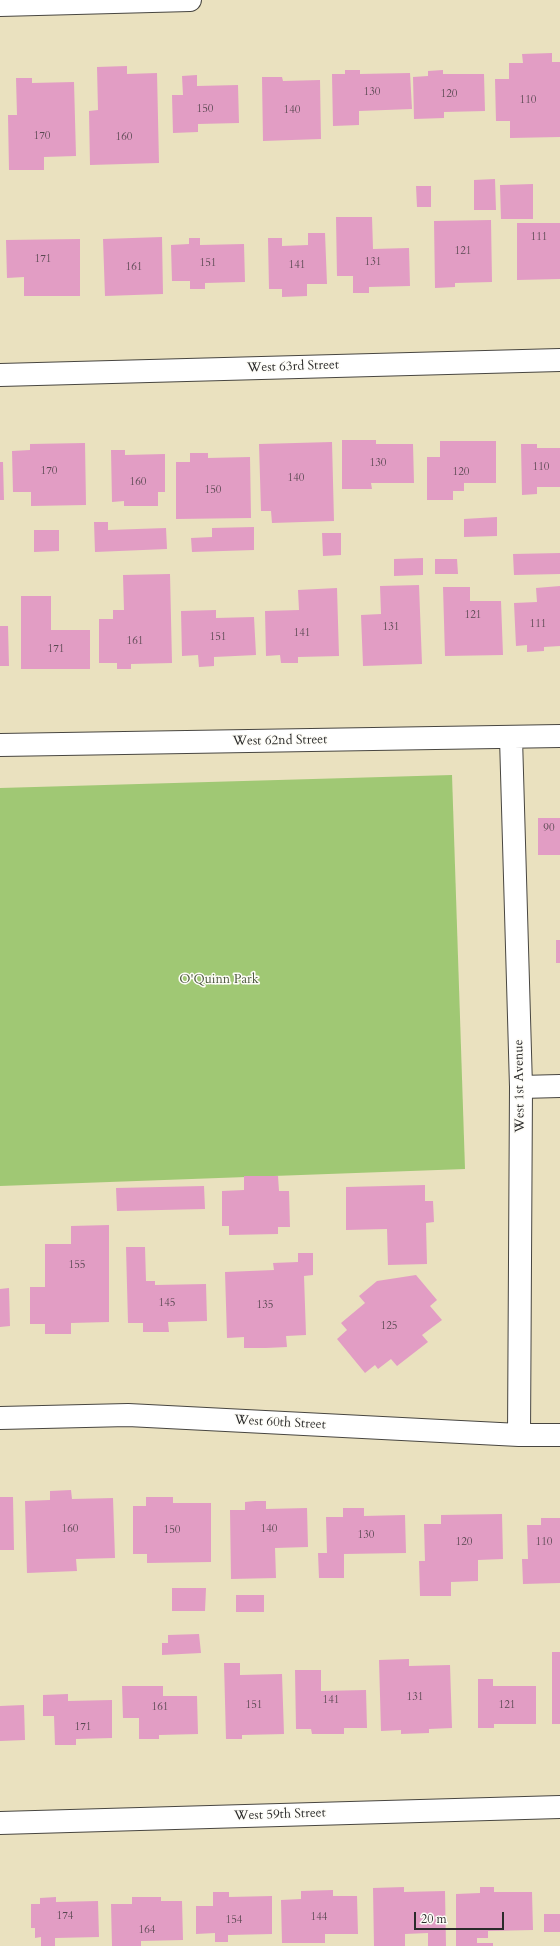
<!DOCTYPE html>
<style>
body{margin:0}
#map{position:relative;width:560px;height:1946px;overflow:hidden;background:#eae1bf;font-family:Cardo,serif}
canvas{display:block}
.scale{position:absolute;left:414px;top:1912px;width:90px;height:18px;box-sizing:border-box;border:2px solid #2b2b2b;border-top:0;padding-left:5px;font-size:12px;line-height:14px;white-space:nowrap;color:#2b2b2b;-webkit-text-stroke:3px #fdfcf7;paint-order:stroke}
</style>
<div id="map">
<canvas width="560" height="1946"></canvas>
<div class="scale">20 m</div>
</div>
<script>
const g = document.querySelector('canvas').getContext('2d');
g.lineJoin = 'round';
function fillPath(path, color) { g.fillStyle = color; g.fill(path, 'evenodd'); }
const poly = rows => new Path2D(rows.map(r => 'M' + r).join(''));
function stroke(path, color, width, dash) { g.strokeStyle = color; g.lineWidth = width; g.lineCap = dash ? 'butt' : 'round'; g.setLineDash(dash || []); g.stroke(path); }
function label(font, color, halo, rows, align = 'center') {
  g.font = font + ' Cardo,serif'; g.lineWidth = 3; g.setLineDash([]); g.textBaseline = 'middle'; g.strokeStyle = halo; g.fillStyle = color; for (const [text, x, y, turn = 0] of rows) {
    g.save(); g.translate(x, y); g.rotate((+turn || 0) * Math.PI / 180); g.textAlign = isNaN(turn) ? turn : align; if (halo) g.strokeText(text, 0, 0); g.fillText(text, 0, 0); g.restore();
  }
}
const green = poly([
 [452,775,465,1169,0,1186,0,788]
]);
const building = poly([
 [552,53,552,62,560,62,560,137,510,138,510,121,496,121,495,79,509,79,509,63,523,63,522,54],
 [127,66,127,74,157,73,159,163,90,165,89,111,98,110,97,67],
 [345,70,360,70,360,74,410,73,412,109,359,111,359,125,333,126,332,74,345,74],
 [443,70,443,74,484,74,485,111,444,112,444,118,414,119,413,77,428,76,428,71],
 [197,75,197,86,238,85,239,123,198,124,198,132,173,133,172,95,183,95,182,76],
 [262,77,282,77,283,81,320,80,321,139,263,141],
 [16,78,32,78,32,83,74,82,76,156,44,157,44,170,9,170,8,115,17,115],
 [495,179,496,210,474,210,474,180],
 [533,184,533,219,501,219,500,185],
 [416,186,431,186,431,207,417,207],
 [336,217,372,217,373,249,409,248,410,286,369,287,369,293,353,293,353,276,337,276],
 [491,220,492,282,455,283,455,287,435,288,434,221],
 [517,223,560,223,560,279,517,280],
 [308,233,325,233,327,284,307,284,307,296,282,297,282,289,269,289,268,238,282,238,282,246,308,245],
 [162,237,163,294,105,296,103,239],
 [189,238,200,238,200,245,244,244,245,282,205,283,205,289,190,289,190,281,172,281,171,245,189,244],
 [80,239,80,296,24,296,24,277,7,278,6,240],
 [342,440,376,440,376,444,413,444,414,483,371,483,372,489,342,489],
 [440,441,496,441,496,483,464,483,464,491,453,491,453,500,427,500,427,457,440,457],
 [332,442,334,521,272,523,271,511,261,511,259,444],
 [85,443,86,505,31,506,31,492,13,492,12,451,30,450,30,444],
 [521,444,537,444,537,448,560,448,560,487,537,487,537,494,522,495],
 [111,450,125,450,125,455,165,454,165,492,158,492,158,506,124,506,124,501,112,502],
 [190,453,208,453,208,458,250,457,251,518,176,519,176,462,190,462],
 [0,462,3,462,4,500,0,500],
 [497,517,497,536,464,537,464,519],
 [94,522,108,522,108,530,166,528,167,549,95,552],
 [254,527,254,550,192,552,191,538,212,537,212,528],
 [34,530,59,530,59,551,34,552],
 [322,533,341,533,341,555,323,556],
 [560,553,560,574,514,575,513,554],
 [423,558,423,575,394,576,394,559],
 [435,559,457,559,458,574,435,574],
 [170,574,172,663,131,664,131,669,117,669,117,663,99,663,99,619,113,619,113,610,124,610,123,575],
 [419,585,422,664,363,666,361,615,381,614,380,586],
 [560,586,560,646,544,647,544,651,527,652,527,645,516,646,514,603,537,602,536,588],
 [443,587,470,587,470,601,501,601,503,655,445,656],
 [337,588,339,656,298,657,298,663,281,663,280,655,266,656,265,611,299,610,298,590],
 [21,596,51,596,51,630,90,630,90,669,21,669],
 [216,610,216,618,254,617,256,655,214,657,214,666,199,667,198,655,182,656,181,611],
 [0,626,8,626,9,666,0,666],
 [538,818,560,818,560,855,538,855],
 [556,940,560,940,560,963,556,963],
 [244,1176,278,1176,279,1191,289,1191,290,1227,278,1227,278,1234,229,1235,229,1226,222,1226,222,1191,244,1190],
 [425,1185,425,1201,433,1201,434,1222,426,1223,427,1264,388,1265,387,1229,346,1230,346,1187],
 [204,1186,205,1209,117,1211,116,1188],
 [109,1225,109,1322,71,1323,71,1334,45,1334,45,1324,30,1324,30,1287,45,1287,45,1244,71,1244,71,1226],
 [126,1247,145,1247,146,1281,155,1281,155,1285,206,1284,207,1321,168,1322,169,1332,143,1332,143,1323,128,1323],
 [298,1253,313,1253,313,1275,304,1276,306,1335,286,1336,287,1347,266,1348,244,1348,244,1337,227,1338,225,1272,274,1270,273,1263,298,1262],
 [416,1275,437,1300,430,1306,442,1320,422,1335,428,1342,397,1366,391,1359,378,1369,375,1365,365,1373,337,1339,347,1330,341,1323,365,1303,359,1296,377,1281],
 [9,1288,10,1326,0,1327,0,1289],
 [71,1490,72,1499,113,1498,115,1558,76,1559,77,1571,27,1573,25,1501,50,1500,50,1491],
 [0,1497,13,1497,14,1550,0,1550],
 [146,1497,173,1497,173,1503,211,1503,211,1562,147,1563,147,1554,133,1554,133,1506,146,1506],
 [255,1501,266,1501,266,1509,307,1508,308,1547,275,1548,276,1578,231,1579,230,1510,245,1510,245,1502],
 [343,1508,364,1508,364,1516,405,1515,406,1553,344,1554,344,1578,319,1578,318,1553,327,1553,326,1517,343,1517],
 [502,1514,503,1559,478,1560,478,1581,451,1582,451,1596,420,1596,419,1561,425,1561,424,1524,441,1524,441,1515],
 [541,1518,560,1518,560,1583,523,1584,522,1559,528,1559,527,1525,541,1525],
 [172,1588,206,1588,205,1611,172,1611],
 [236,1595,264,1595,264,1612,236,1612],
 [199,1634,201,1653,162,1655,162,1643,168,1643,168,1635],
 [552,1652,560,1652,560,1724,552,1724],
 [409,1659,409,1666,450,1665,452,1728,429,1729,429,1733,401,1734,401,1730,381,1731,379,1660],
 [224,1663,240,1663,240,1675,282,1674,284,1734,242,1735,242,1739,226,1739],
 [295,1670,321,1670,321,1691,366,1690,367,1728,344,1728,344,1734,312,1734,311,1729,296,1729],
 [478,1679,493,1679,493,1686,536,1686,536,1724,494,1724,494,1728,478,1728],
 [122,1686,163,1686,163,1696,197,1696,198,1734,159,1735,159,1739,139,1739,139,1718,123,1718],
 [68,1694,68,1701,112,1700,112,1738,76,1739,76,1745,55,1745,54,1716,43,1716,43,1695],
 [24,1705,25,1740,0,1741,0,1706],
 [404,1887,404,1892,445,1891,446,1946,428,1946,428,1933,405,1934,405,1946,374,1946,373,1888],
 [480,1887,494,1887,494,1892,532,1892,533,1930,488,1931,488,1938,477,1938,477,1943,493,1943,493,1946,456,1946,456,1894,480,1893],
 [333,1890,333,1896,357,1896,358,1934,325,1934,325,1943,282,1943,281,1900,301,1899,301,1891],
 [213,1892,229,1892,229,1897,272,1896,272,1934,228,1935,228,1942,215,1942,215,1933,196,1934,196,1906,213,1906],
 [56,1897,56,1902,98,1901,99,1937,55,1938,55,1946,41,1946,41,1937,35,1938,35,1928,31,1928,31,1904,40,1904,40,1898],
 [132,1897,161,1897,161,1901,182,1901,183,1940,141,1941,141,1946,112,1946,111,1904,132,1904],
 [544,1914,560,1914,560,1932,544,1932]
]);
const minor = poly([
 [0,5,190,0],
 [0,375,560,360],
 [511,738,521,1087,519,1435],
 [0,745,560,736],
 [521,1087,560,1086],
 [0,1418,128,1415,519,1435,560,1435],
 [0,1823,560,1807]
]);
const numberNames = [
 ["130",372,92],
 ["120",449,94],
 ["110",528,100],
 ["150",205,109],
 ["140",292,110],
 ["170",42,136],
 ["160",124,137],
 ["111",539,237],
 ["121",463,251],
 ["171",43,259],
 ["131",373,262],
 ["151",208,263],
 ["141",297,265],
 ["161",134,267],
 ["130",378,463],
 ["110",541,467],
 ["170",49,471],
 ["120",461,472],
 ["140",296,478],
 ["160",138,482],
 ["150",213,490],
 ["121",473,615],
 ["111",538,624],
 ["131",391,627],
 ["141",302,633],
 ["151",218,637],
 ["161",135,641],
 ["171",56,649],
 ["90",549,828],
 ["155",77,1265],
 ["145",167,1303],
 ["135",265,1305],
 ["125",389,1326],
 ["160",70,1529],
 ["140",269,1529],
 ["150",172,1530],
 ["130",366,1535],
 ["120",464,1542],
 ["110",544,1542],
 ["131",415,1697],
 ["141",331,1700],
 ["151",254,1705],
 ["121",507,1705],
 ["161",160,1707],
 ["171",83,1727],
 ["174",65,1916],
 ["144",319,1917],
 ["154",234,1920],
 ["164",147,1930]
];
const streetNames = [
 ["West 63rd Street",293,367,-2],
 ["West 62nd Street",280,741,-1],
 ["West 1st Avenue",520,1086,-91],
 ["West 60th Street",280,1423,3],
 ["West 59th Street",280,1815,-2]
];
const parkNames = [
 ["O'Quinn Park",219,980]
];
fillPath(green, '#a0c874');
fillPath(building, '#e29dc4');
stroke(minor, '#484641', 24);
stroke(minor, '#fff', 22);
label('11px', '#594851', null, numberNames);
label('13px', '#2b2b2b', '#fdfcf7', streetNames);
label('13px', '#4e5a41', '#fdfcf7', parkNames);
</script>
